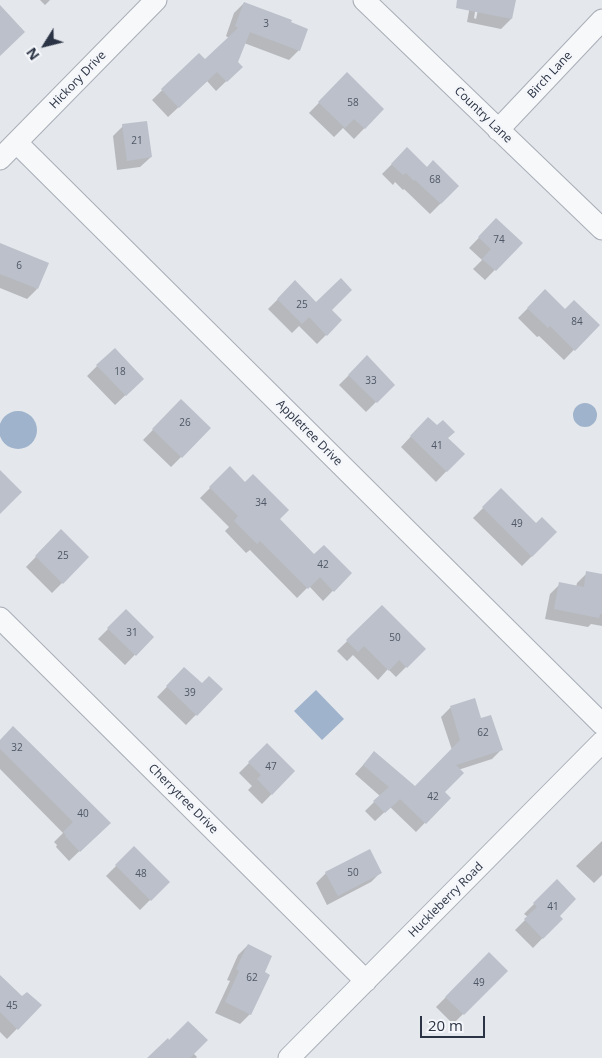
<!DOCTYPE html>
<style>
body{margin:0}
#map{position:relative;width:602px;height:1058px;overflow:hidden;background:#e4e7ec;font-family:"Open Sans",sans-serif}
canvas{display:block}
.north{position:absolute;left:20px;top:20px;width:50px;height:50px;-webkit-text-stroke:4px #f4f6f9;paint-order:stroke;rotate:234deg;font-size:14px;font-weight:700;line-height:20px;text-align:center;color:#2b3445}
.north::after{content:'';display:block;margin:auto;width:18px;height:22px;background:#2b3445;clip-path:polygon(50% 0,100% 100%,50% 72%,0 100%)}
.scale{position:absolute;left:420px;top:1016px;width:65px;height:22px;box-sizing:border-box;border:2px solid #2b3445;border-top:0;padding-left:6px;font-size:15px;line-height:18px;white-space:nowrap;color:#2b3445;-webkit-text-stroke:4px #f4f6f9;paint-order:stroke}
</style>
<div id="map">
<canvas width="602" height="1058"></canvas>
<div class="north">N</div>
<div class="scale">20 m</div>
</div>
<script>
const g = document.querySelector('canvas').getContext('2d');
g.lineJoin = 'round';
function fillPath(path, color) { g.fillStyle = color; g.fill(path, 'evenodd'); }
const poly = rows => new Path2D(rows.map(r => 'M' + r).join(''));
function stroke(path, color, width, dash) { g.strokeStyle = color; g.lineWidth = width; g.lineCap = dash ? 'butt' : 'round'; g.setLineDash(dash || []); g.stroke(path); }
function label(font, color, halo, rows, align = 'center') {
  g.font = font + ' "Open Sans",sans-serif'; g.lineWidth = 5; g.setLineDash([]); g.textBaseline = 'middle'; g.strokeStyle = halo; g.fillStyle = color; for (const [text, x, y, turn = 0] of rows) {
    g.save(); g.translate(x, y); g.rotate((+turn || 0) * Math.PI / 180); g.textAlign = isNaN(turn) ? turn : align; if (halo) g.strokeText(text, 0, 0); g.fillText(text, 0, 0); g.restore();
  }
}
const water = poly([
 '573 415a12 12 0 1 1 24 0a12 12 0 1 1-24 0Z',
 '-1 430a19 19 0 1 1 38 0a19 19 0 1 1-38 0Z',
 [316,690,344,719,322,740,294,711]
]);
const shadow = poly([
 [40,0,50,0,45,5],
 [471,0,477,0,474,18,476,19,480,0,515,0,511,19,501,29,467,22],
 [244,3,289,23,299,50,289,60,244,43,237,62,241,67,216,91,207,81,168,117,152,100,199,54,205,61,229,38,226,36,234,13],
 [347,74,383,109,354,139,343,128,334,137,309,113],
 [123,126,151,157,140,167,117,170,113,136],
 [407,149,427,169,458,186,430,214,404,189,403,190,395,182,393,185,382,174],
 [496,220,521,243,485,280,473,269,482,260,469,248],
 [0,245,37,289,27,299,0,288],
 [295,282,316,303,330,310,341,320,317,344,299,326,292,333,268,309],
 [545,291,565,311,598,325,564,360,539,336,537,337,518,318],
 [367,357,393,385,366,412,339,385],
 [97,366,132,389,115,405,87,376],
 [181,401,181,457,171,467,143,440],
 [428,418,463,454,436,482,401,447],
 [230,468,314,556,350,573,323,601,309,586,297,598,250,550,246,553,225,531,229,527,200,498],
 [501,490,536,525,556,532,522,566,473,518],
 [61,531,88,557,52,593,26,567],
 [587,573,602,576,602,626,591,624,588,627,545,619,550,594,560,584,576,587,577,583],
 [382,607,424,649,396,677,388,669,378,680,353,655,347,661,337,651],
 [126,611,152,637,125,665,98,639],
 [184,669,202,685,221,689,186,725,157,697],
 [474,700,481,720,501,750,492,759,458,770,443,792,449,798,416,832,390,807,375,821,365,811,380,796,355,774,374,753,415,788,452,750,441,717,450,708],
 [0,741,109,823,69,861,56,847,57,845,54,842,63,833,0,769],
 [267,745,294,771,262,804,248,790,252,786,239,773],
 [602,841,602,875,594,883,576,866],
 [134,848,168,882,140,910,106,876],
 [381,872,371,882,327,905,316,883,326,873],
 [557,881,558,916,561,919,533,948,515,930,528,917,524,914],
 [248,945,250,1014,240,1024,215,1013,230,981,227,980,238,955],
 [489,954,506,971,453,1024,436,1007],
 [0,992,22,998,40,1005,7,1039,0,1032],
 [193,1053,197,1057,196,1058,149,1058]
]);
const building = poly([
 [457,0,516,0,512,19,456,8],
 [244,2,292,20,291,22,308,29,300,51,250,32,238,62,243,67,227,82,217,72,179,108,161,89,199,53,205,59,238,28,235,26],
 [0,5,25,32,0,56],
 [347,72,384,109,365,129,354,119,345,128,318,102],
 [147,121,152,157,127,161,122,124],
 [407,147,427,167,433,160,459,186,441,204,415,180,414,181,406,173,403,175,391,164],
 [496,218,523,243,496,271,482,259,491,249,478,237],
 [0,243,49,263,38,289,0,274],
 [341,278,352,290,332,310,342,320,327,336,309,317,302,324,277,299,295,280,316,302],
 [545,289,565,309,574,300,600,325,575,351,550,326,548,328,527,308],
 [115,348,144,379,126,396,96,365],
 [367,355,395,385,377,403,348,375],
 [181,399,211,428,182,458,152,429],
 [428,417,437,425,443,420,455,432,448,438,465,454,447,472,410,436],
 [230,466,245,482,253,474,289,510,280,519,314,554,324,545,352,573,334,592,320,577,308,589,260,541,257,544,234,521,238,516,209,487],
 [0,470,22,492,0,514],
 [501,488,536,523,542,517,557,532,532,557,482,507],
 [61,529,89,557,63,584,35,556],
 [586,571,602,574,602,614,600,614,599,618,554,609,559,582,584,587],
 [382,605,426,649,407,668,399,660,389,671,364,646,358,652,346,640],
 [126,609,154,637,136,656,107,628],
 [184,667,202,683,209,676,223,689,197,716,166,686],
 [475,698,481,718,491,715,503,750,456,765,464,773,445,792,451,798,426,824,400,799,385,813,373,801,389,787,363,765,374,751,415,786,460,740,450,706],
 [13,726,111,823,80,852,65,836,66,835,63,832,73,822,0,749,0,740],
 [267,743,295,771,272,795,257,779,261,775,248,762],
 [134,846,170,882,151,901,115,865],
 [370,849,382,873,338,896,325,872],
 [557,879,576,899,560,916,563,919,543,939,524,919,537,907,533,903],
 [248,944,272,956,265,972,270,975,251,1015,225,1002,239,971,236,969],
 [489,952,508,971,464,1015,445,997],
 [0,975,22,996,27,992,42,1005,18,1030,0,1012],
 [188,1021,208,1040,190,1058,147,1058,168,1038,169,1040]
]);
const minor = poly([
 [364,0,602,229],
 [498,130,602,20],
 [17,143,602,724],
 [0,159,156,0],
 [0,618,366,981],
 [289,1058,602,742]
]);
const numberNames = [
 ["3",266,24],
 ["58",353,103],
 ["21",137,141],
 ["68",435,180],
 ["74",499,240],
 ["6",19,266],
 ["25",302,305],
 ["84",577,322],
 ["18",120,372],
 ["33",371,381],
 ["26",185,423],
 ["41",437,446],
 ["34",261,503],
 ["49",517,524],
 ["25",63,556],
 ["42",323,565],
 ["31",132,633],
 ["50",395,638],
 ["39",190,693],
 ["62",483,733],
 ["32",17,748],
 ["47",271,767],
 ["42",433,797],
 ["40",83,814],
 ["50",353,873],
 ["48",141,874],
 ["41",553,907],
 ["62",252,978],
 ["49",479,983],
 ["45",12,1006]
];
const streetNames = [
 ["Birch Lane",550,75,-47],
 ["Hickory Drive",78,80,-46],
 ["Country Lane",483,115,44],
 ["Appletree Drive",309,433,45],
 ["Cherrytree Drive",183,799,45],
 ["Huckleberry Road",446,900,-45]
];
fillPath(water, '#9fb4cc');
fillPath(shadow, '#0003');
fillPath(building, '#bbc0ca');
stroke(minor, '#a9aeb7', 23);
stroke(minor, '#f7f8fa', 21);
label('10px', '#4f5766', null, numberNames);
label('12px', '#2b3445', '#f4f6f9', streetNames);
</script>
